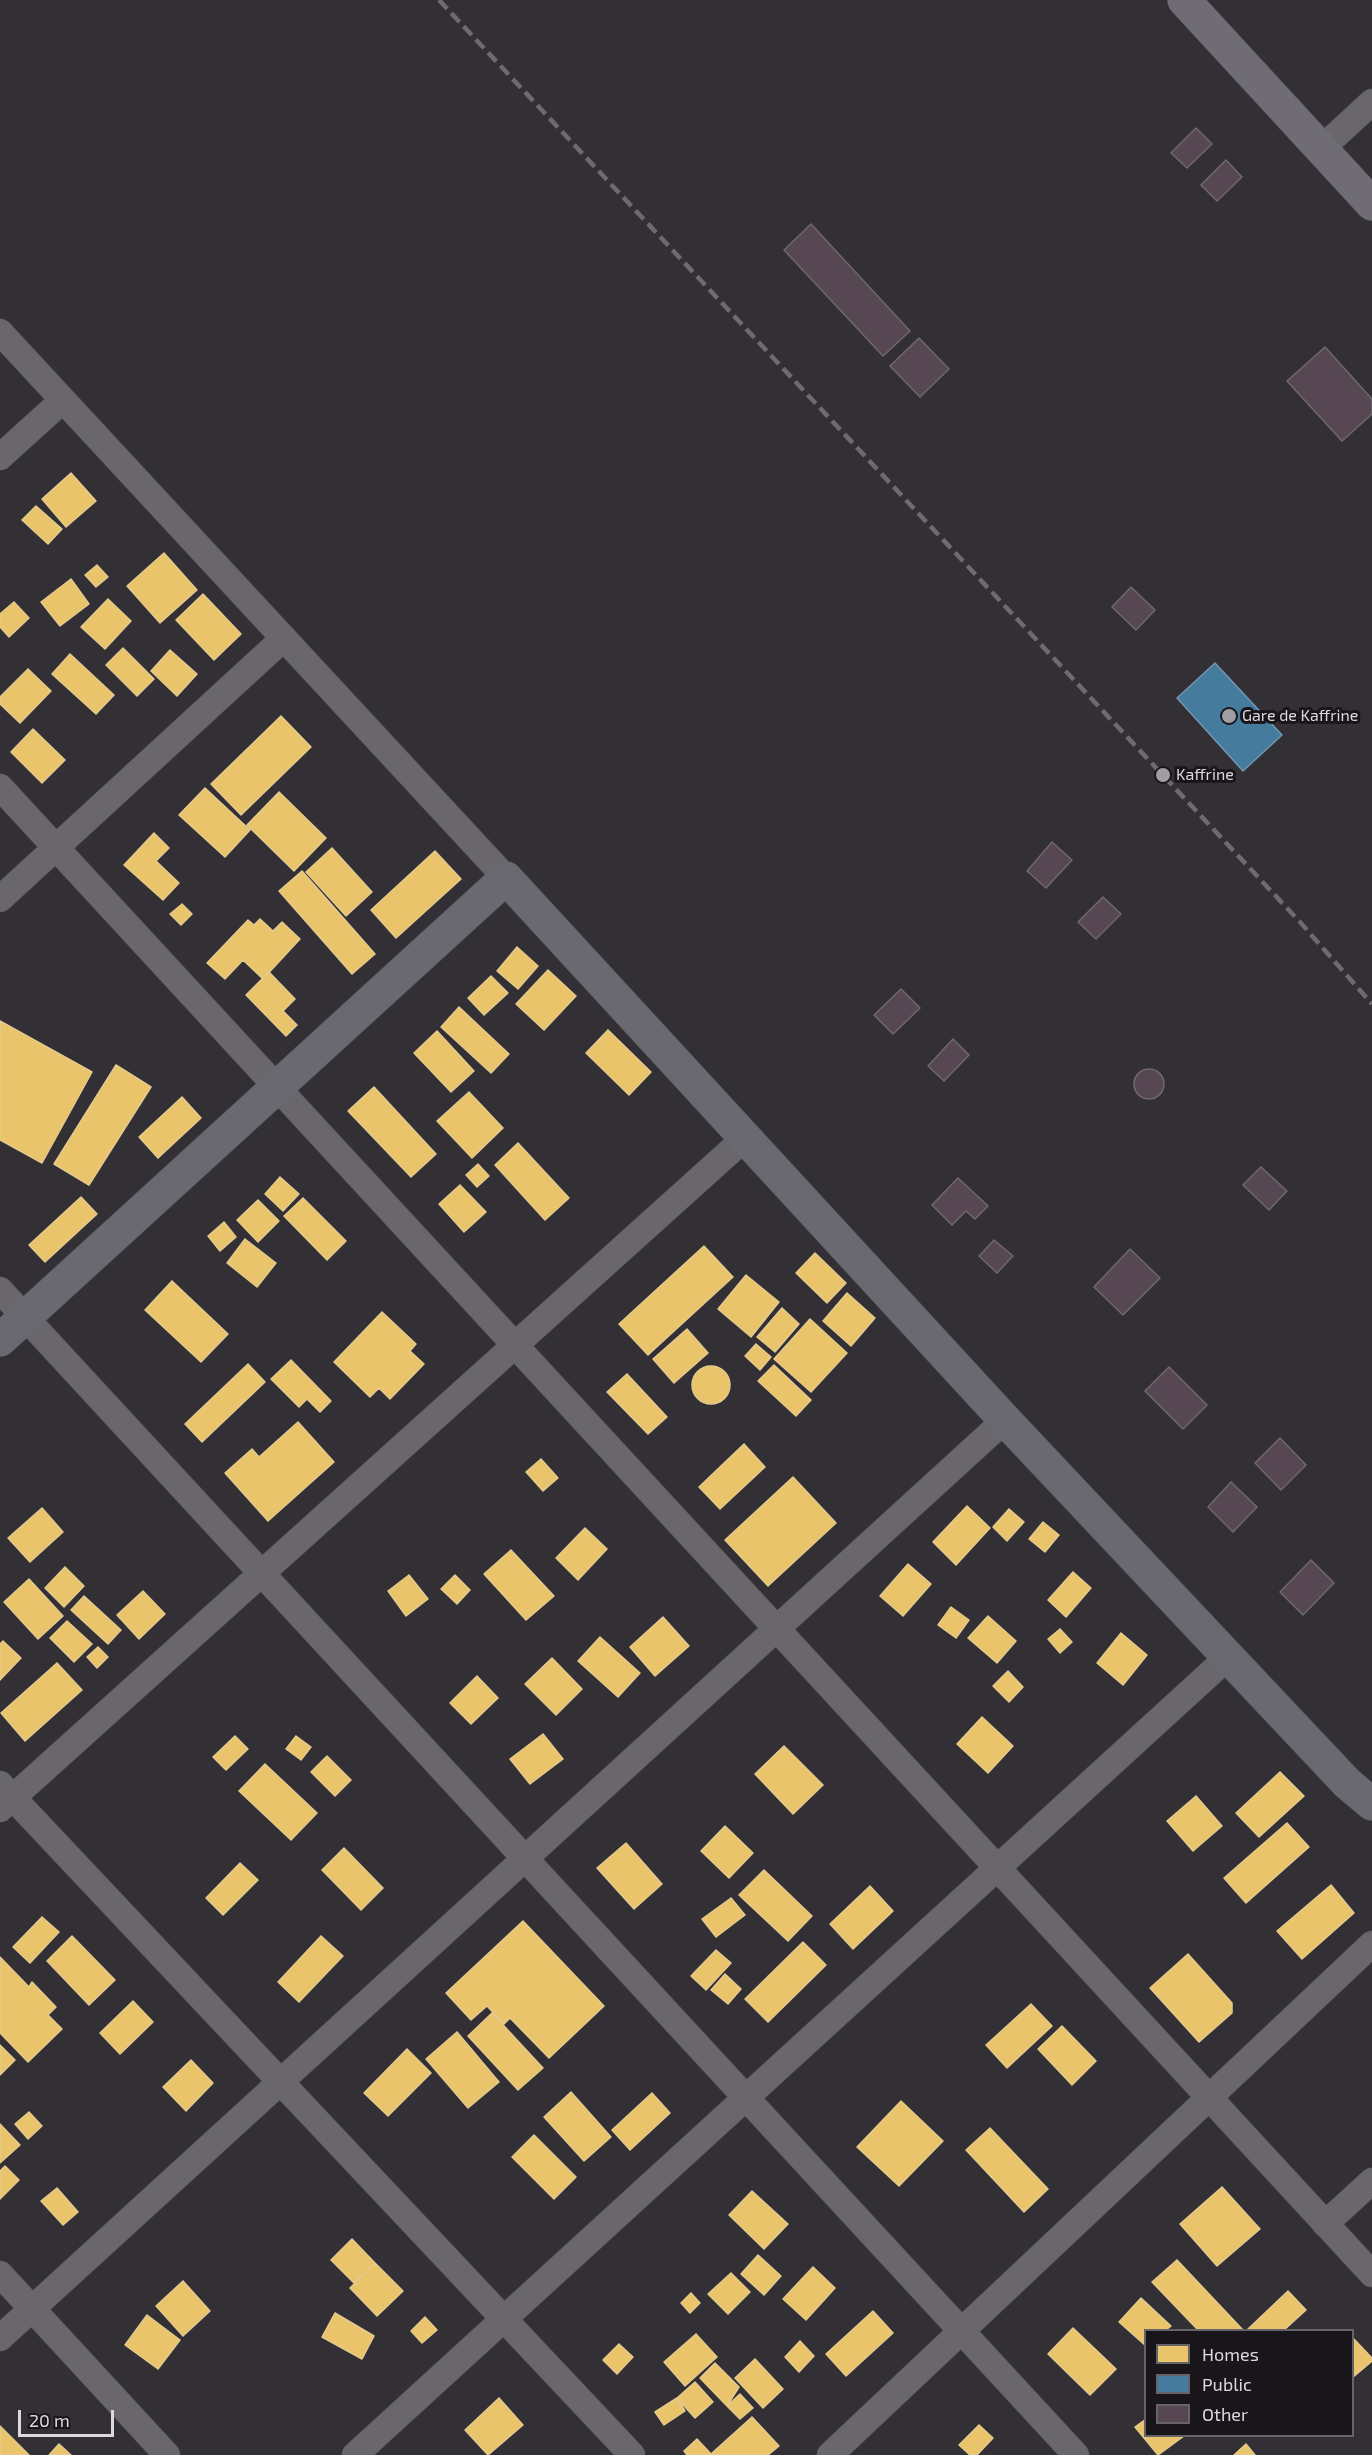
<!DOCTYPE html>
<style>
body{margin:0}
#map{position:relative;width:1372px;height:2455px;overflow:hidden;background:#322f35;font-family:"Exo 2",sans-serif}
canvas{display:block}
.legend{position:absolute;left:1144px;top:2329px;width:210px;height:108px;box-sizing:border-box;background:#19161b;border:2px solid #676469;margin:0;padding:8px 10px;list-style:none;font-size:18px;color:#dcd8df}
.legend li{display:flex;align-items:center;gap:12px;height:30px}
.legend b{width:30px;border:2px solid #676469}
.scale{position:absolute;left:18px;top:2410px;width:96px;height:27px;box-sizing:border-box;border:3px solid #dcd8df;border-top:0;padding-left:8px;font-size:18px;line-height:21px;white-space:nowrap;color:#dcd8df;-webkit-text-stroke:4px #19161b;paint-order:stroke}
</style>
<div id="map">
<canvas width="1372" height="2455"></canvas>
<ul class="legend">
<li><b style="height:16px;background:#e9c46a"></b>Homes</li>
<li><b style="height:16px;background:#457b9d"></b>Public</li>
<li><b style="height:16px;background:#574753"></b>Other</li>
</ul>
<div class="scale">20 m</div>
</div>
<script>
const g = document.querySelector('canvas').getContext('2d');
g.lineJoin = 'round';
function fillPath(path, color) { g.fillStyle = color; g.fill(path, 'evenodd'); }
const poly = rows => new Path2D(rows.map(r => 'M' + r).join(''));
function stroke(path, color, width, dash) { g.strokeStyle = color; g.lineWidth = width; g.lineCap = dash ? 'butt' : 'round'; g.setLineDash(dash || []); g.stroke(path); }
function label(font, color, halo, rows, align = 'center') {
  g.font = font + ' "Exo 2",sans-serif'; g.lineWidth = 6; g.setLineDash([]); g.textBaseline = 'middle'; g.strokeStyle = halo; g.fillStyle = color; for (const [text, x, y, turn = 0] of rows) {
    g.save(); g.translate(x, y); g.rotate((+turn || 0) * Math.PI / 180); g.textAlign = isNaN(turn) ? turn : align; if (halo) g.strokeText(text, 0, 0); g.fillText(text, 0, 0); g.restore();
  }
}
const homes = poly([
 [71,473,96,501,66,527,42,499,71,473],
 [36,506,62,529,48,544,22,520,36,506],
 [164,553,197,590,160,623,127,586,164,553],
 [97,565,108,577,96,587,85,575,97,565],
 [71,579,89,604,60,626,41,602,71,579],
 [203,594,241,634,214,660,176,620,203,594],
 [108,599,131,621,105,649,81,627,108,599],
 [14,602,29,618,9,637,0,627,0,614,14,602],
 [123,648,154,679,137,696,106,665,123,648],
 [170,650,197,674,177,696,151,671,170,650],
 [70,654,114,695,96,714,52,674,70,654],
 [28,669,51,691,20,723,0,704,0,697,28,669],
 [281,716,311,747,241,815,211,784,281,716],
 [33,729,65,760,42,783,11,752,33,729],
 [205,788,250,830,225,857,179,815,205,788],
 [279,792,326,838,294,871,247,825,279,792],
 [154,833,169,848,156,861,179,883,163,900,124,865,154,833],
 [332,848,372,892,346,916,306,872,332,848],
 [435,851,461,879,396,938,371,910,435,851],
 [302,871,375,954,352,974,279,891,302,871],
 [182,904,192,914,181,925,170,914,182,904],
 [260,919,273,931,282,922,300,939,263,979,243,960,225,979,207,963,248,920,254,925,260,919],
 [517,947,538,966,518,989,497,971,517,947],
 [548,970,576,996,544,1030,516,1004,548,970],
 [269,972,295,999,283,1011,297,1025,286,1036,246,995,269,972],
 [491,976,508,993,484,1015,468,998,491,976],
 [459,1007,509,1054,491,1073,441,1027,459,1007],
 [0,1021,92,1072,42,1163,0,1140,0,1021],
 [608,1030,651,1072,629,1095,586,1053,608,1030],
 [437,1031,474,1071,451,1092,414,1053,437,1031],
 [116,1065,151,1087,89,1185,54,1164,116,1065],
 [374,1087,436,1154,411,1177,348,1111,374,1087],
 [469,1092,503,1128,472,1158,437,1121,469,1092],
 [182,1097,201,1118,158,1158,139,1137,182,1097],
 [518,1143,569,1198,545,1220,495,1165,518,1143],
 [478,1164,489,1176,477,1187,466,1175,478,1164],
 [280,1177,299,1194,283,1211,265,1194,280,1177],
 [460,1185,486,1212,464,1232,439,1204,460,1185],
 [81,1197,97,1214,45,1262,29,1245,81,1197],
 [303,1198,346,1241,327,1260,284,1216,303,1198],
 [258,1200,279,1221,258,1242,237,1220,258,1200],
 [224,1222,236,1237,220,1251,208,1236,224,1222],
 [245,1239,276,1263,257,1287,227,1263,245,1239],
 [704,1246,733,1277,648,1355,619,1324,704,1246],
 [815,1253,846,1283,827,1303,796,1273,815,1253],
 [746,1275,779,1302,751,1337,718,1309,746,1275],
 [172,1281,228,1334,201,1362,145,1310,172,1281],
 [847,1293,875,1318,851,1346,823,1321,847,1293],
 [782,1308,799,1324,775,1352,757,1337,782,1308],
 [382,1312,416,1344,410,1351,424,1364,390,1399,379,1388,370,1397,334,1362,382,1312],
 [810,1319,847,1353,811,1392,774,1359,810,1319],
 [687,1329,708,1353,674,1383,653,1359,687,1329],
 [756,1344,771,1357,760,1370,745,1356,756,1344],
 [291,1360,331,1401,320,1412,307,1399,299,1407,271,1379,291,1360],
 [248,1364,265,1382,202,1442,185,1424,248,1364],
 [774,1365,811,1400,796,1416,758,1381,774,1365],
 '692 1385a19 19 0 1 1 38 0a19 19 0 1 1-38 0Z',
 [627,1374,667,1417,648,1434,607,1392,627,1374],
 [298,1422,334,1462,268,1521,225,1473,252,1449,259,1457,298,1422],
 [744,1444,765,1467,720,1509,699,1487,744,1444],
 [541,1459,558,1478,543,1491,526,1472,541,1459],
 [793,1477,836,1523,768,1586,725,1540,793,1477],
 [967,1506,990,1528,956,1565,933,1542,967,1506],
 [42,1508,63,1532,30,1562,8,1538,42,1508],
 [1009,1509,1024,1522,1007,1541,993,1527,1009,1509],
 [1043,1522,1059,1535,1045,1552,1029,1539,1043,1522],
 [585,1528,607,1549,578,1580,556,1558,585,1528],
 [511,1550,554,1596,526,1620,484,1574,511,1550],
 [908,1564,931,1584,903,1616,880,1596,908,1564],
 [65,1567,84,1586,64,1607,45,1588,65,1567],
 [1073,1572,1091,1588,1066,1617,1048,1600,1073,1572],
 [409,1575,428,1599,406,1616,388,1591,409,1575],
 [455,1575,470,1590,457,1604,441,1589,455,1575],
 [29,1579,63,1616,38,1639,4,1602,29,1579],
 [143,1591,165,1614,139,1639,117,1615,143,1591],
 [84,1596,121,1630,108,1644,71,1610,84,1596],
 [951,1607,969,1620,956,1638,938,1625,951,1607],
 [988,1616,1016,1641,997,1663,968,1638,988,1616],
 [663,1617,689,1646,655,1676,630,1647,663,1617],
 [67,1621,92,1644,74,1662,50,1638,67,1621],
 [1060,1629,1072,1642,1060,1653,1048,1639,1060,1629],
 [1121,1633,1147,1655,1123,1685,1097,1663,1121,1633],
 [600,1637,640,1673,618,1697,578,1661,600,1637],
 [3,1641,21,1658,0,1680,0,1644,3,1641],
 [98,1647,108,1657,97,1668,87,1657,98,1647],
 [552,1658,582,1689,556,1715,525,1684,552,1658],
 [57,1663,82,1690,25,1741,1,1713,57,1663],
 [1008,1671,1023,1687,1009,1702,993,1686,1008,1671],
 [477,1676,498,1698,471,1724,450,1703,477,1676],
 [982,1717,1013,1746,988,1773,957,1744,982,1717],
 [543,1734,563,1759,530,1784,510,1759,543,1734],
 [235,1736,248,1749,226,1770,213,1757,235,1736],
 [296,1736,311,1747,301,1760,286,1749,296,1736],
 [784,1746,823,1785,793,1814,755,1774,784,1746],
 [327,1756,351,1780,335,1796,311,1772,327,1756],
 [265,1764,317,1813,291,1840,239,1791,265,1764],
 [1280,1772,1304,1796,1259,1837,1236,1813,1280,1772],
 [1196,1796,1222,1826,1193,1851,1167,1821,1196,1796],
 [1287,1823,1309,1847,1246,1903,1224,1878,1287,1823],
 [725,1826,753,1853,729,1878,701,1851,725,1826],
 [626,1843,662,1884,634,1909,597,1868,626,1843],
 [344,1848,383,1888,361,1910,322,1870,344,1848],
 [240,1863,258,1880,223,1915,206,1898,240,1863],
 [764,1870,812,1916,788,1941,739,1895,764,1870],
 [1331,1885,1354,1913,1302,1959,1277,1931,1331,1885],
 [870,1886,893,1911,853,1949,830,1924,870,1886],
 [731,1898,745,1915,716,1937,702,1919,731,1898],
 [42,1917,59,1932,30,1963,13,1947,42,1917],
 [523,1921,604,2006,549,2058,510,2018,504,2024,487,2006,471,2020,446,1993,523,1921],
 [72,1936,115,1980,89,2005,47,1961,72,1936],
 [321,1936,343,1956,299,2002,278,1982,321,1936],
 [803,1942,826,1965,768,2022,745,1999,803,1942],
 [716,1950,731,1963,706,1990,691,1976,716,1950],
 [1188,1954,1232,2003,1232,2013,1199,2042,1150,1988,1188,1954],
 [0,1957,29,1987,32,1982,56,2007,48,2015,62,2029,28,2062,0,2033,0,1957],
 [725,1974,741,1989,728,2004,711,1990,725,1974],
 [133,2001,153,2022,120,2054,100,2033,133,2001],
 [1031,2004,1052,2026,1007,2068,986,2045,1031,2004],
 [492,2013,543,2068,518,2090,468,2036,492,2013],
 [1062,2026,1096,2061,1072,2085,1038,2049,1062,2026],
 [457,2032,499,2082,468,2108,426,2059,457,2032],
 [0,2045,15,2060,0,2075,0,2045],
 [407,2049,431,2073,388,2116,364,2093,407,2049],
 [191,2060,213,2083,186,2111,163,2087,191,2060],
 [571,2092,611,2137,584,2161,544,2117,571,2092],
 [652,2093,670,2113,630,2150,612,2130,652,2093],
 [901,2101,943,2141,899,2186,857,2147,901,2101],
 [29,2112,42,2126,28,2139,15,2124,29,2112],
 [0,2124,20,2145,0,2163,0,2124],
 [990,2128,1048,2189,1024,2212,966,2150,990,2128],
 [534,2135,576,2177,554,2199,512,2157,534,2135],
 [5,2166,19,2180,0,2199,0,2171,5,2166],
 [1222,2187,1260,2229,1217,2266,1180,2224,1222,2187],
 [57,2188,78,2212,63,2225,41,2201,57,2188],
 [752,2191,788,2224,764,2249,729,2215,752,2191],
 [352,2239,375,2263,354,2283,331,2260,352,2239],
 [758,2255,781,2276,764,2295,741,2274,758,2255],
 [1177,2260,1243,2330,1198,2330,1152,2282,1177,2260],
 [375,2263,403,2291,377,2316,350,2288,375,2263],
 [813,2267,835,2288,806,2320,783,2299,813,2267],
 [731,2273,750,2292,728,2314,708,2294,731,2273],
 [183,2281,210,2311,183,2336,156,2306,183,2281],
 [1288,2291,1306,2310,1284,2330,1247,2330,1288,2291],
 [691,2293,700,2303,690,2313,681,2303,691,2293],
 [1141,2298,1171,2326,1166,2330,1146,2330,1146,2346,1119,2322,1141,2298],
 [873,2311,893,2333,846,2376,826,2354,873,2311],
 [335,2313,374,2336,362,2359,322,2337,335,2313],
 [147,2315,180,2340,158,2369,125,2345,147,2315],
 [425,2317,437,2330,422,2343,411,2331,425,2317],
 [1073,2328,1116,2369,1090,2395,1048,2354,1073,2328],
 [696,2334,717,2357,685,2386,664,2362,696,2334],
 [1352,2337,1372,2358,1372,2361,1352,2378,1352,2337],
 [800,2341,814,2356,799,2372,785,2357,800,2341],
 [619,2344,633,2357,617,2374,603,2360,619,2344],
 [755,2359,783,2389,763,2408,735,2378,755,2359],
 [715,2363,739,2387,727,2406,700,2378,715,2363],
 [695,2382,713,2402,695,2418,677,2398,695,2382],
 [740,2394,753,2408,740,2419,727,2406,740,2394],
 [499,2398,523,2425,488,2455,465,2430,499,2398],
 [677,2398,685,2411,664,2425,655,2412,677,2398],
 [752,2417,779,2446,768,2455,687,2455,684,2451,697,2439,711,2454,752,2417],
 [1146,2419,1146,2436,1184,2436,1158,2455,1135,2427,1146,2419],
 [979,2425,993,2438,977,2455,970,2455,959,2445,979,2425],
 [0,2426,29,2455,0,2455,0,2426],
 [59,2444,71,2455,49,2455,59,2444],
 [1246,2444,1255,2455,1234,2455,1246,2444]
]);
const public = poly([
 [1215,663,1282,735,1243,771,1177,698,1215,663]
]);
const building = poly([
 [1196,128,1212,144,1187,168,1171,153,1196,128],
 [1226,160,1242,177,1217,201,1201,185,1226,160],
 [811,224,910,331,883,356,784,250,811,224],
 [919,338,949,369,920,397,890,366,919,338],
 [1325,347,1372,399,1372,414,1342,441,1287,381,1325,347],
 [1131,587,1155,610,1136,630,1112,607,1131,587],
 [1052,842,1072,860,1046,888,1027,871,1052,842],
 [1103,897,1121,914,1096,939,1078,922,1103,897],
 [901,989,920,1008,893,1034,874,1015,901,989],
 [953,1039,969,1055,944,1081,928,1066,953,1039],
 '1134 1084a15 15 0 1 1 30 0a15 15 0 1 1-30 0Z',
 [1261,1167,1287,1191,1269,1210,1243,1185,1261,1167],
 [958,1178,988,1206,975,1219,966,1211,952,1225,932,1205,958,1178],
 [994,1240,1013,1256,997,1273,979,1256,994,1240],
 [1130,1249,1160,1278,1123,1315,1094,1287,1130,1249],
 [1169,1367,1207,1405,1183,1429,1145,1391,1169,1367],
 [1280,1438,1306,1465,1281,1490,1255,1463,1280,1438],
 [1231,1482,1257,1507,1233,1532,1208,1507,1231,1482],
 [1311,1560,1334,1583,1303,1615,1280,1592,1311,1560]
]);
const street = poly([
 [1321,149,1372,102],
 [0,332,506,878],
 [0,457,63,400],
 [0,787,1372,2274],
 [0,899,284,638],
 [0,1290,1076,2455],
 [0,1784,632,2455],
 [0,1809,745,1138],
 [1325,2224,1372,2181],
 [0,2274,167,2455],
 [0,2338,1005,1420],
 [355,2455,1228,1657],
 [830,2455,1372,1944]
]);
const secondary = poly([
 [1184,0,1372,204]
]);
const primary = poly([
 [0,1340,506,878,1005,1420,1347,1783,1372,1804]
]);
const rail = poly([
 [439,0,1300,922,1372,1004]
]);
const markers = [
 [1229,716,8,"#a09da4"],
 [1163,775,8,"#a09da4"]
];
const poiNames = [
 ["Gare de Kaffrine",1242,716],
 ["Kaffrine",1176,775]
];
fillPath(homes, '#e9c46a');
stroke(homes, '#e5ca8d', 1.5);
fillPath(public, '#457b9d');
stroke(public, '#7297b1', 1.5);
fillPath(building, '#574753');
stroke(building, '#6e696e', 1.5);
stroke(street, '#4d4a4f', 27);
stroke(secondary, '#4d4a4f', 34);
stroke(primary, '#4d4a4f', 34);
stroke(street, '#69676c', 26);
stroke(secondary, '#6f6c75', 33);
stroke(primary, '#6a6871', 33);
stroke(rail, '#6e6b70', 4.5, [12, 6]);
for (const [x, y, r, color] of markers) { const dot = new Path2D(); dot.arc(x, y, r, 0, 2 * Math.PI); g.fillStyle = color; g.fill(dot); stroke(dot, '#19161b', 2); }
label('16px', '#dcd8df', '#19161b', poiNames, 'left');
</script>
